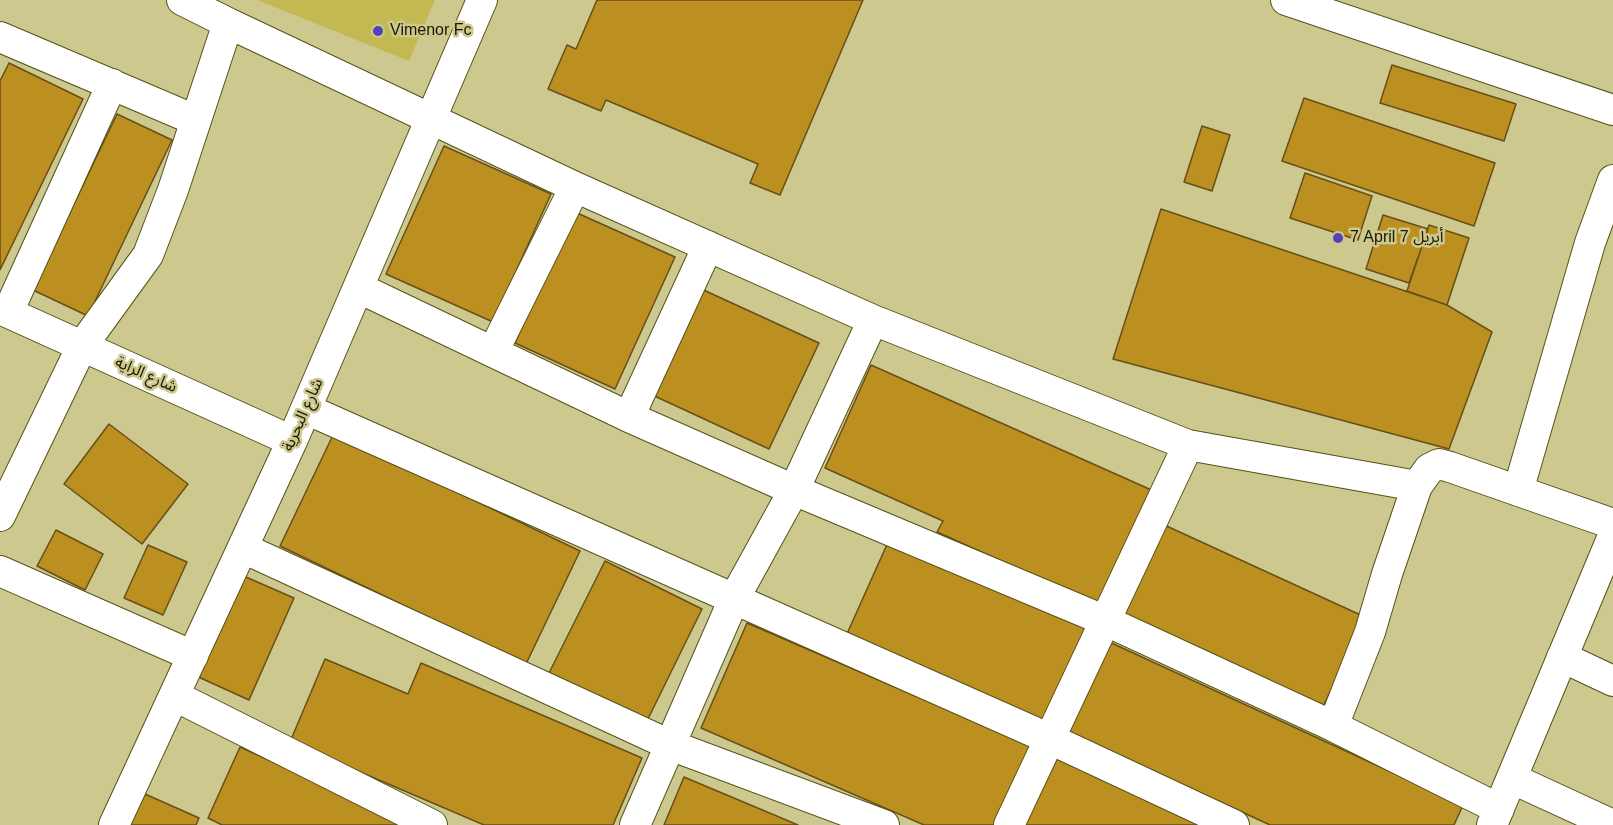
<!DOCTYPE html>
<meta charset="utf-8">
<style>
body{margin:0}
canvas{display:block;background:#cdc88d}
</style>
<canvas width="1613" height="825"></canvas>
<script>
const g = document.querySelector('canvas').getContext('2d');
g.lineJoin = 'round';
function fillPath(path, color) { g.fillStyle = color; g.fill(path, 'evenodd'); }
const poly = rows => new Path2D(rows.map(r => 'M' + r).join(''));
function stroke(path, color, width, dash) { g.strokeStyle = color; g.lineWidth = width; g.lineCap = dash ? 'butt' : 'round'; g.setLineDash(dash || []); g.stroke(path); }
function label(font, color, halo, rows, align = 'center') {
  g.font = font + ' Helvetica,"Noto Sans Arabic",sans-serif'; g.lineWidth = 5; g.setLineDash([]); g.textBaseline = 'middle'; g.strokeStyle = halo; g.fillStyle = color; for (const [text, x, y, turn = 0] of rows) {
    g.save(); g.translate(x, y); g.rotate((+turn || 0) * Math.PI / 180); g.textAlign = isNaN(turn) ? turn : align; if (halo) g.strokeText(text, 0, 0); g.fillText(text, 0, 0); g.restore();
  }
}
const green = poly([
 [257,0,435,0,409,61]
]);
const building = poly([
 [597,0,863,0,780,195,750,183,758,164,606,100,601,111,548,89,567,45,576,49,597,0],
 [9,63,83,99,0,270,0,81,9,63],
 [1392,65,1516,104,1504,141,1380,103,1392,65],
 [1304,98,1495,163,1474,226,1282,161,1304,98],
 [117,114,172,140,88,316,33,290,117,114],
 [1202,126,1230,135,1212,191,1184,182,1202,126],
 [444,146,551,194,493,322,386,274,444,146],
 [1305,173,1372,196,1358,240,1290,218,1305,173],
 [1161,209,1447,305,1492,332,1449,449,1113,359,1161,209],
 [575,212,675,257,615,389,515,343,575,212],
 [1383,215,1428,229,1409,283,1366,269,1383,215],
 [1429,225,1469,238,1447,305,1407,291,1429,225],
 [697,287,819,343,769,449,648,393,697,287],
 [871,365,1156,492,1104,607,937,532,943,521,825,468,871,365],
 [109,424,188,484,142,544,64,484,109,424],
 [334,433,580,551,526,664,280,546,334,433],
 [1160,523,1365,617,1322,709,1118,614,1160,523],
 [56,530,103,554,85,590,37,566,56,530],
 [889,540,1086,627,1043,724,846,636,889,540],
 [148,545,187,562,163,615,124,598,148,545],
 [605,561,702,609,645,725,547,677,605,561],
 [239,574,294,598,249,700,194,675,239,574],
 [747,623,1036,748,1002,825,924,825,701,728,747,623],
 [1105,640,1463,805,1454,825,1270,825,1064,730,1105,640],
 [325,659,408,694,421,663,642,758,613,825,484,825,290,742,325,659],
 [240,747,402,820,400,825,222,825,208,818,240,747],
 [1054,755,1207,825,1021,825,1054,755],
 [684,777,798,825,664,825,684,777],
 [145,794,199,818,196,825,130,825,145,794]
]);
const minor = poly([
 [1286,0,1613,110],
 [228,23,575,187,873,320,1188,445,1417,486],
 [0,37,195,120],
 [359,288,629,417,794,490,1106,621,1333,726,1499,809],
 [0,309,292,441],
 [8,312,112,84],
 [493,352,575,187],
 [306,409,1050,739,1234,825],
 [629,417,708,246],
 [1518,491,1590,243,1613,180],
 [0,516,82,346,148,255,173,190,228,23,182,0],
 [243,548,670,745,884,825],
 [0,571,193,656],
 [1562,657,1613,681],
 [175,696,432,825],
 [1333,726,1370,632,1387,574,1417,486,1429,469,1439,464,1450,467,1613,524],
 [1513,779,1613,825],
 [114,825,292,441,482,0],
 [635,825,734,599,794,490,873,320],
 [1009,825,1188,445],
 [1492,825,1613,536]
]);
const markers = [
 [378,31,6,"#5441b9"],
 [1338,238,6,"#5441b9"]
];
const poiNames = [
 ["Vimenor Fc",390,31],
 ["7 April 7 أبريل",1350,238]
];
const streetNames = [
 ["شارع الراية",146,375,24],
 ["شارع البحرية",303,415,-66]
];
fillPath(green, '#c2b953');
fillPath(building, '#bc8f21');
stroke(building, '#674f18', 1.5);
stroke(minor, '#575217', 32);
stroke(minor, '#fff', 30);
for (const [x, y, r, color] of markers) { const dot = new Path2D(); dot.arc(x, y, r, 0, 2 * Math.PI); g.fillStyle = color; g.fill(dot); stroke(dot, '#cdc88d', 2); }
label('16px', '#1a1802', '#cdc88d', poiNames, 'left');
label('16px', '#1a1802', '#cdc88d', streetNames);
</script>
